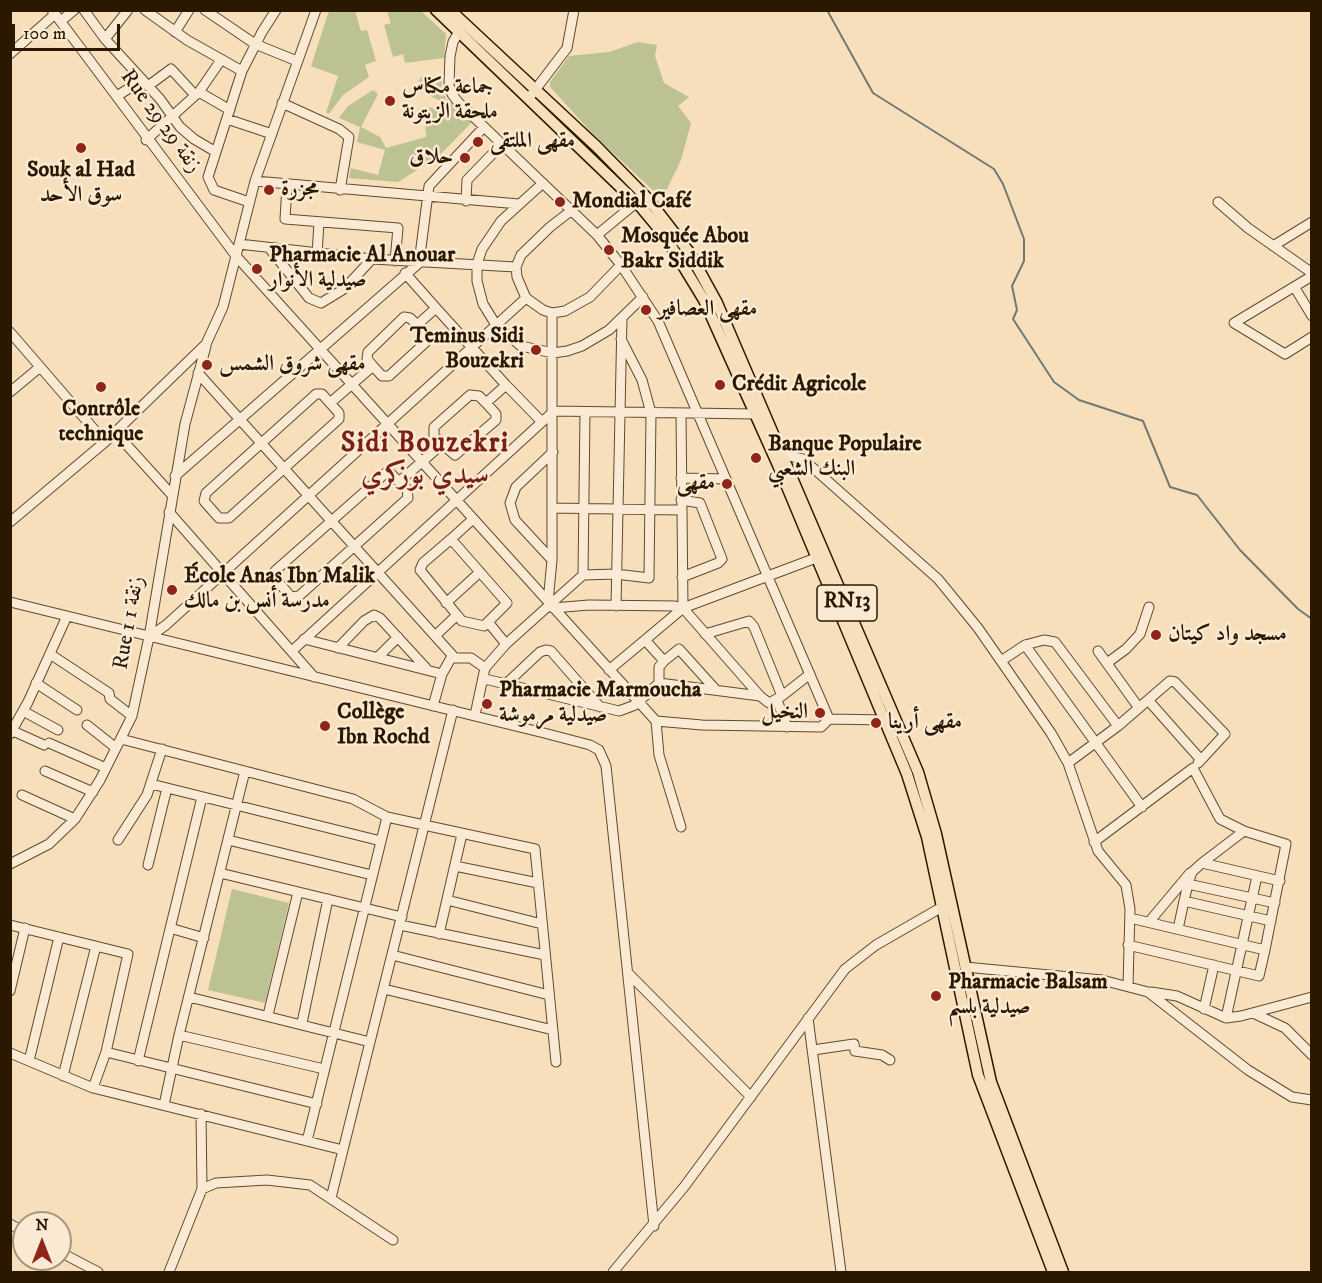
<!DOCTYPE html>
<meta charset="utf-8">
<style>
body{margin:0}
#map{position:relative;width:1322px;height:1283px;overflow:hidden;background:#f8dfbb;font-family:"IM FELL DW Pica",serif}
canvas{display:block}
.frame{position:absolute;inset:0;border:12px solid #2b1801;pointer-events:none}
.north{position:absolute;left:12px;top:1211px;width:60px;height:60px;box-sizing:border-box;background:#faead3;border:2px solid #a7967f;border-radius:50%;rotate:0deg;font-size:16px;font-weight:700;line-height:24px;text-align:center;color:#2b1801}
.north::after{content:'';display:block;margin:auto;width:21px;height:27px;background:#8f2418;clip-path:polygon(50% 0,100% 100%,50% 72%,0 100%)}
.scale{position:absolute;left:12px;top:24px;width:108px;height:27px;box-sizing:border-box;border:3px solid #2b1801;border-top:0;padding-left:8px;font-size:18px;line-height:21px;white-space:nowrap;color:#2b1801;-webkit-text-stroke:4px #faead3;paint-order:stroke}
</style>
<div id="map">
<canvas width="1322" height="1283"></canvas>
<div class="frame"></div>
<div class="north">N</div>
<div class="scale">100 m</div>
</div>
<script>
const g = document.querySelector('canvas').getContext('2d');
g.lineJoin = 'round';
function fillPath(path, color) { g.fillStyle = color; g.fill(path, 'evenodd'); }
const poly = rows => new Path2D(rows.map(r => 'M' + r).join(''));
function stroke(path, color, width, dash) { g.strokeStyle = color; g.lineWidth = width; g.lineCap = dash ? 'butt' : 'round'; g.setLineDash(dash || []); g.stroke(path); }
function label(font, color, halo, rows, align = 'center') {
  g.font = font + ' "IM FELL DW Pica",Amiri,serif'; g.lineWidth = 5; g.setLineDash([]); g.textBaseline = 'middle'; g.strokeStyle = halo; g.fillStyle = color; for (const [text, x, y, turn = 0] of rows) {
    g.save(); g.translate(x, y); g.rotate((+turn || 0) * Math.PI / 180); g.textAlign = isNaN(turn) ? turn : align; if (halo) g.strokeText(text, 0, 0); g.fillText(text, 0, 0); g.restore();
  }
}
const green = poly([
 [329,11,355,11,361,31,367,30,376,61,365,65,369,77,343,95,329,114,326,113,338,76,311,66],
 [387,11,421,11,446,34,444,58,405,63,403,54,393,57,384,25,391,23],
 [638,42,657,45,655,56,664,83,689,97,678,106,691,123,681,160,666,191,660,197,592,133,550,87,550,82,569,56,609,52],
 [442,75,441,92,446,98,442,102,416,88,421,77],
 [373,90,378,94,361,127,380,137,386,148,426,137,425,117,430,107,436,110,447,99,472,122,438,157,398,182,349,178,351,168,378,175,385,150,357,142,360,127,339,118,348,106],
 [232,889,289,903,265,1003,208,990]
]);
const stream = poly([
 [827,10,873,93,994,169,1003,184,1024,239,1024,261,1012,286,1017,310,1013,319,1054,382,1079,400,1143,421,1170,487,1197,495,1240,550,1298,609,1312,619]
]);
const minor = poly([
 [52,10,236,256,656,721,659,755,681,827],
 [84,10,105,39,160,99,180,127,194,139,216,152],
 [145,10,187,40,242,71],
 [205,10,255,44,297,61],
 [61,21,74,10],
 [461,28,453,42,450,56,449,85,452,94,458,102,597,235,621,265,658,321,829,719,885,720],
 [175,32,189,10],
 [105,39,128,10],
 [10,54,55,14],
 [148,86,171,69,195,95],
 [199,92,230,110],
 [532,94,567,48,574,10],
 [117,96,142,80],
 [282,103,339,129,349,137,340,190],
 [227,119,272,134],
 [146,140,199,92,221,60],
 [255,181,519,204],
 [543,183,501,221,482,249,477,264,477,281,483,304,496,325,521,346,553,353,567,351,582,346,609,330,643,297],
 [287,186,285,219,398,228,395,261],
 [466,201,467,180,502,144],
 [249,202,214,190,208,177,242,71,262,32,276,10],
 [1218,202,1248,228,1312,273],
 [572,210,550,227,521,255,516,267,517,277,526,298,543,310,552,313,565,311,590,297,621,265],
 [597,235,637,202],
 [239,244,372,259,516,267],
 [1273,246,1312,222],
 [270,249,309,298,321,303,344,289,372,259],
 [317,255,319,222],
 [405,273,436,308],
 [1312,276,1234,323,1285,354,1312,337],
 [1295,288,1312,316],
 [10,332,105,442],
 [373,366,367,359,368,352,404,317,410,318,417,325],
 [198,373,454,657],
 [506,385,542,422],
 [10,392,40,367],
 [330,403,339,413,339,419,229,518,219,518,204,501,206,493,316,394,322,394,330,403,373,366,382,376,389,376,426,342,426,336,417,325,436,308,506,385,486,403,496,414,496,420,455,455,442,444],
 [681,413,683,608],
 [115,432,172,495],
 [785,455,803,459,938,579,978,628,1051,733,1068,763,1098,851,1126,885,1130,909,1128,986],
 [388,471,407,489,408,498,299,596,291,597,275,578,273,574,276,570,388,471],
 [175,476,419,263,429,186,484,127],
 [681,478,726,479],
 [400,481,442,444,434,436,434,427,470,395,479,396,486,403],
 [681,500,700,503,722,559,718,563,682,577],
 [552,508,681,510],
 [169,512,314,677],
 [10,522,105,442,206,344,223,307,255,181,316,10],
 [451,539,472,520],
 [552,560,515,520,510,503,516,487,553,452],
 [583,575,585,412],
 [10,602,544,733,590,745,599,750,606,766,654,1226],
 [548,602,552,560,552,313],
 [446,603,480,572],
 [616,606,622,318],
 [488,622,506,644],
 [705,634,749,621,754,627,782,696,769,703,760,696],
 [435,636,457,615,420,570,423,563,451,539,507,603,484,626,462,621,457,615],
 [149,637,166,625,526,298],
 [304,639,442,674],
 [645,640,683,608,816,558],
 [1025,645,1044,640,1055,642,1118,726],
 [338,648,364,621,374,615,380,618,426,668],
 [293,650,554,411,755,414],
 [1098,651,1139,708],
 [50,654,109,693,110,699,132,716],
 [378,657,398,637],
 [1001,661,1025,645,1142,807],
 [1107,663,1126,649,1140,634,1149,607],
 [609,670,645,640,664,661,679,649,716,690],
 [485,679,619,711,635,705,659,683,760,696,683,608,675,606,589,605,553,608],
 [36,683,77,710],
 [507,683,540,652,546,650,551,651,600,707],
 [659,683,659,667,664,661],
 [782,696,810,674],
 [777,700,787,727],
 [1148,700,1201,760,1198,763],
 [433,706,442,674,451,658,471,658,485,668],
 [23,711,58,730],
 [475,715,485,668,506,644,583,575,616,574,649,578,651,413,642,380,621,339],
 [656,721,702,725,821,727,829,719],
 [87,725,116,748],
 [13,731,44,745],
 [10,734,28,702,67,616],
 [121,739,353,799,387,817,535,849,556,1062],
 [49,743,106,768],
 [1068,763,1118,726,1170,681,1175,682,1225,734,1201,760],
 [45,771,93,792],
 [151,784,381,841],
 [22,795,75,819],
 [118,840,147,795,162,749],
 [228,840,372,875],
 [1094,842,1193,768,1220,819,1244,831,1286,844,1265,950],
 [1202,863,1244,831],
 [10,864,49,844,75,819,100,780,132,716,149,637,185,424,206,346],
 [148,865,167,788],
 [455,866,538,883],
 [220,873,402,917],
 [1188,884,1192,872,1202,863,1280,881],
 [447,900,542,924],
 [1184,901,1188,884,1275,903],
 [1149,922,1190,873],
 [10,925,128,954,106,1052,93,1088],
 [400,925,545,955],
 [170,928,204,938],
 [1178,929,1184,901,1271,921],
 [439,934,462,834],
 [1128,945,1259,976,1265,950,1130,918],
 [392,955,549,995],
 [965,967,1102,980,1148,992,1248,1070,1292,1097,1312,1100],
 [628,973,751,1097],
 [384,989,553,1030],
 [10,991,25,928],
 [1151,992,1177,996,1226,1018,1241,1016,1312,997],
 [189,997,370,1042],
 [1204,1009,1214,965],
 [1253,1013,1285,1028,1312,1055],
 [268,1015,298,892],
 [808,1018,841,1272],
 [1226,1018,1257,876],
 [302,1023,328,899],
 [179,1035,324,1069],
 [813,1050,854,1044,855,1051,882,1055,890,1060],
 [106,1052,317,1104],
 [10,1053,93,1088,343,1150],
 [29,1061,59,937],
 [138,1061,202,797],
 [63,1076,96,946],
 [164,1105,179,1035,245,771],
 [201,1114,202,1189],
 [307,1141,387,817],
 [331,1198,453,710],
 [10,1224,24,1232],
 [60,1252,98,1272],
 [169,1272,202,1189,216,1183,267,1180,310,1185,393,1240],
 [613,1272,684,1187,845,969,876,945,942,907]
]);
const major = poly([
 [436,10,640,206,665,236,704,300,778,465,907,774,927,837,978,1075,1053,1272],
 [450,10,597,147,648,199,689,252,717,303,918,772,936,834,991,1082,1063,1272]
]);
const markers = [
 [390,101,6,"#8f2418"],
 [478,142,6,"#8f2418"],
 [81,148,6,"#8f2418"],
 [465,158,6,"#8f2418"],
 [269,190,6,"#8f2418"],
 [560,202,6,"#8f2418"],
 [609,250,6,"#8f2418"],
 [257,269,6,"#8f2418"],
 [646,310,6,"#8f2418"],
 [536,350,6,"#8f2418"],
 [207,365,6,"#8f2418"],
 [720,385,6,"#8f2418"],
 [101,387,6,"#8f2418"],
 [756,458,6,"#8f2418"],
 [727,484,6,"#8f2418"],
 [172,590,6,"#8f2418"],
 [1156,635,6,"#8f2418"],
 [487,704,6,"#8f2418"],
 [820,713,6,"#8f2418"],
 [876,723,6,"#8f2418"],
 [325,726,6,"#8f2418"],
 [936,996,6,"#8f2418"]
];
const shields = [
 [847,603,60]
];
const shieldNames = [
 ["RN13",847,603]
];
const poiNames = [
 ["جماعة مكناس",402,88],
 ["ملحقة الزيتونة",402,113],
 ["مقهى الملتقى",490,142],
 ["حلاق",453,158,"right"],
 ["Souk al Had",81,171,"center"],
 ["سوق الأحد",81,196,"center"],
 ["مجزرة",281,190],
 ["Mondial Café",572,202],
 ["Mosquée Abou",621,237],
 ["Bakr Siddik",621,262],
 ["Pharmacie Al Anouar",269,256],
 ["صيدلية الأنوار",269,281],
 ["مقهى العصافير",658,310],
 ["Teminus Sidi",524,337,"right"],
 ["Bouzekri",524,362,"right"],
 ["مقهى شروق الشمس",219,365],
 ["Crédit Agricole",732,385],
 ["Contrôle",101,410,"center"],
 ["technique",101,435,"center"],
 ["Banque Populaire",768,445],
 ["البنك الشعبي",768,470],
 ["مقهى",715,484,"right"],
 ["École Anas Ibn Malik",184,577],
 ["مدرسة أنس بن مالك",184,602],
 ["مسجد واد كيتان",1168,635],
 ["Pharmacie Marmoucha",499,691],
 ["صيدلية مرموشة",499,716],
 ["Collège",337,713],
 ["Ibn Rochd",337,738],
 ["النخيل",808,713,"right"],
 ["مقهى أرينا",888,723],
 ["Pharmacie Balsam",948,983],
 ["صيدلية بلسم",948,1008]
];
const streetNames = [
 ["Rue 29 زنقة 29",160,122,54],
 ["Rue 1 زنقة 1",130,623,-80]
];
const districtNames = [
 ["Sidi Bouzekri",425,445],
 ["سيدي بوزكري",425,477]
];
fillPath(green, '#bcc291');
stroke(stream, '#727971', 2);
stroke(minor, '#5e4a30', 11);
stroke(major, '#2b1801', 13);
stroke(minor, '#faead3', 9);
stroke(major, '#f8dfbb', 10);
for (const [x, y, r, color] of markers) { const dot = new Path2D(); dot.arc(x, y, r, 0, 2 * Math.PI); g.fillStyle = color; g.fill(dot); stroke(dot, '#faead3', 2); }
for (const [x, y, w] of shields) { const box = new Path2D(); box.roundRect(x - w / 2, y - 18, w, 36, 4.5); g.fillStyle = '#faead3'; g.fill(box); stroke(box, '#2b1801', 1.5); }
label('bold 21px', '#2b1801', null, shieldNames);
label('bold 22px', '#2b1801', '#faead3', poiNames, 'left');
label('22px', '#2b1801', '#faead3', streetNames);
g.letterSpacing = '1.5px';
label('bold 28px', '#7a1f14', '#faead3', districtNames);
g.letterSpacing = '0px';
</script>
